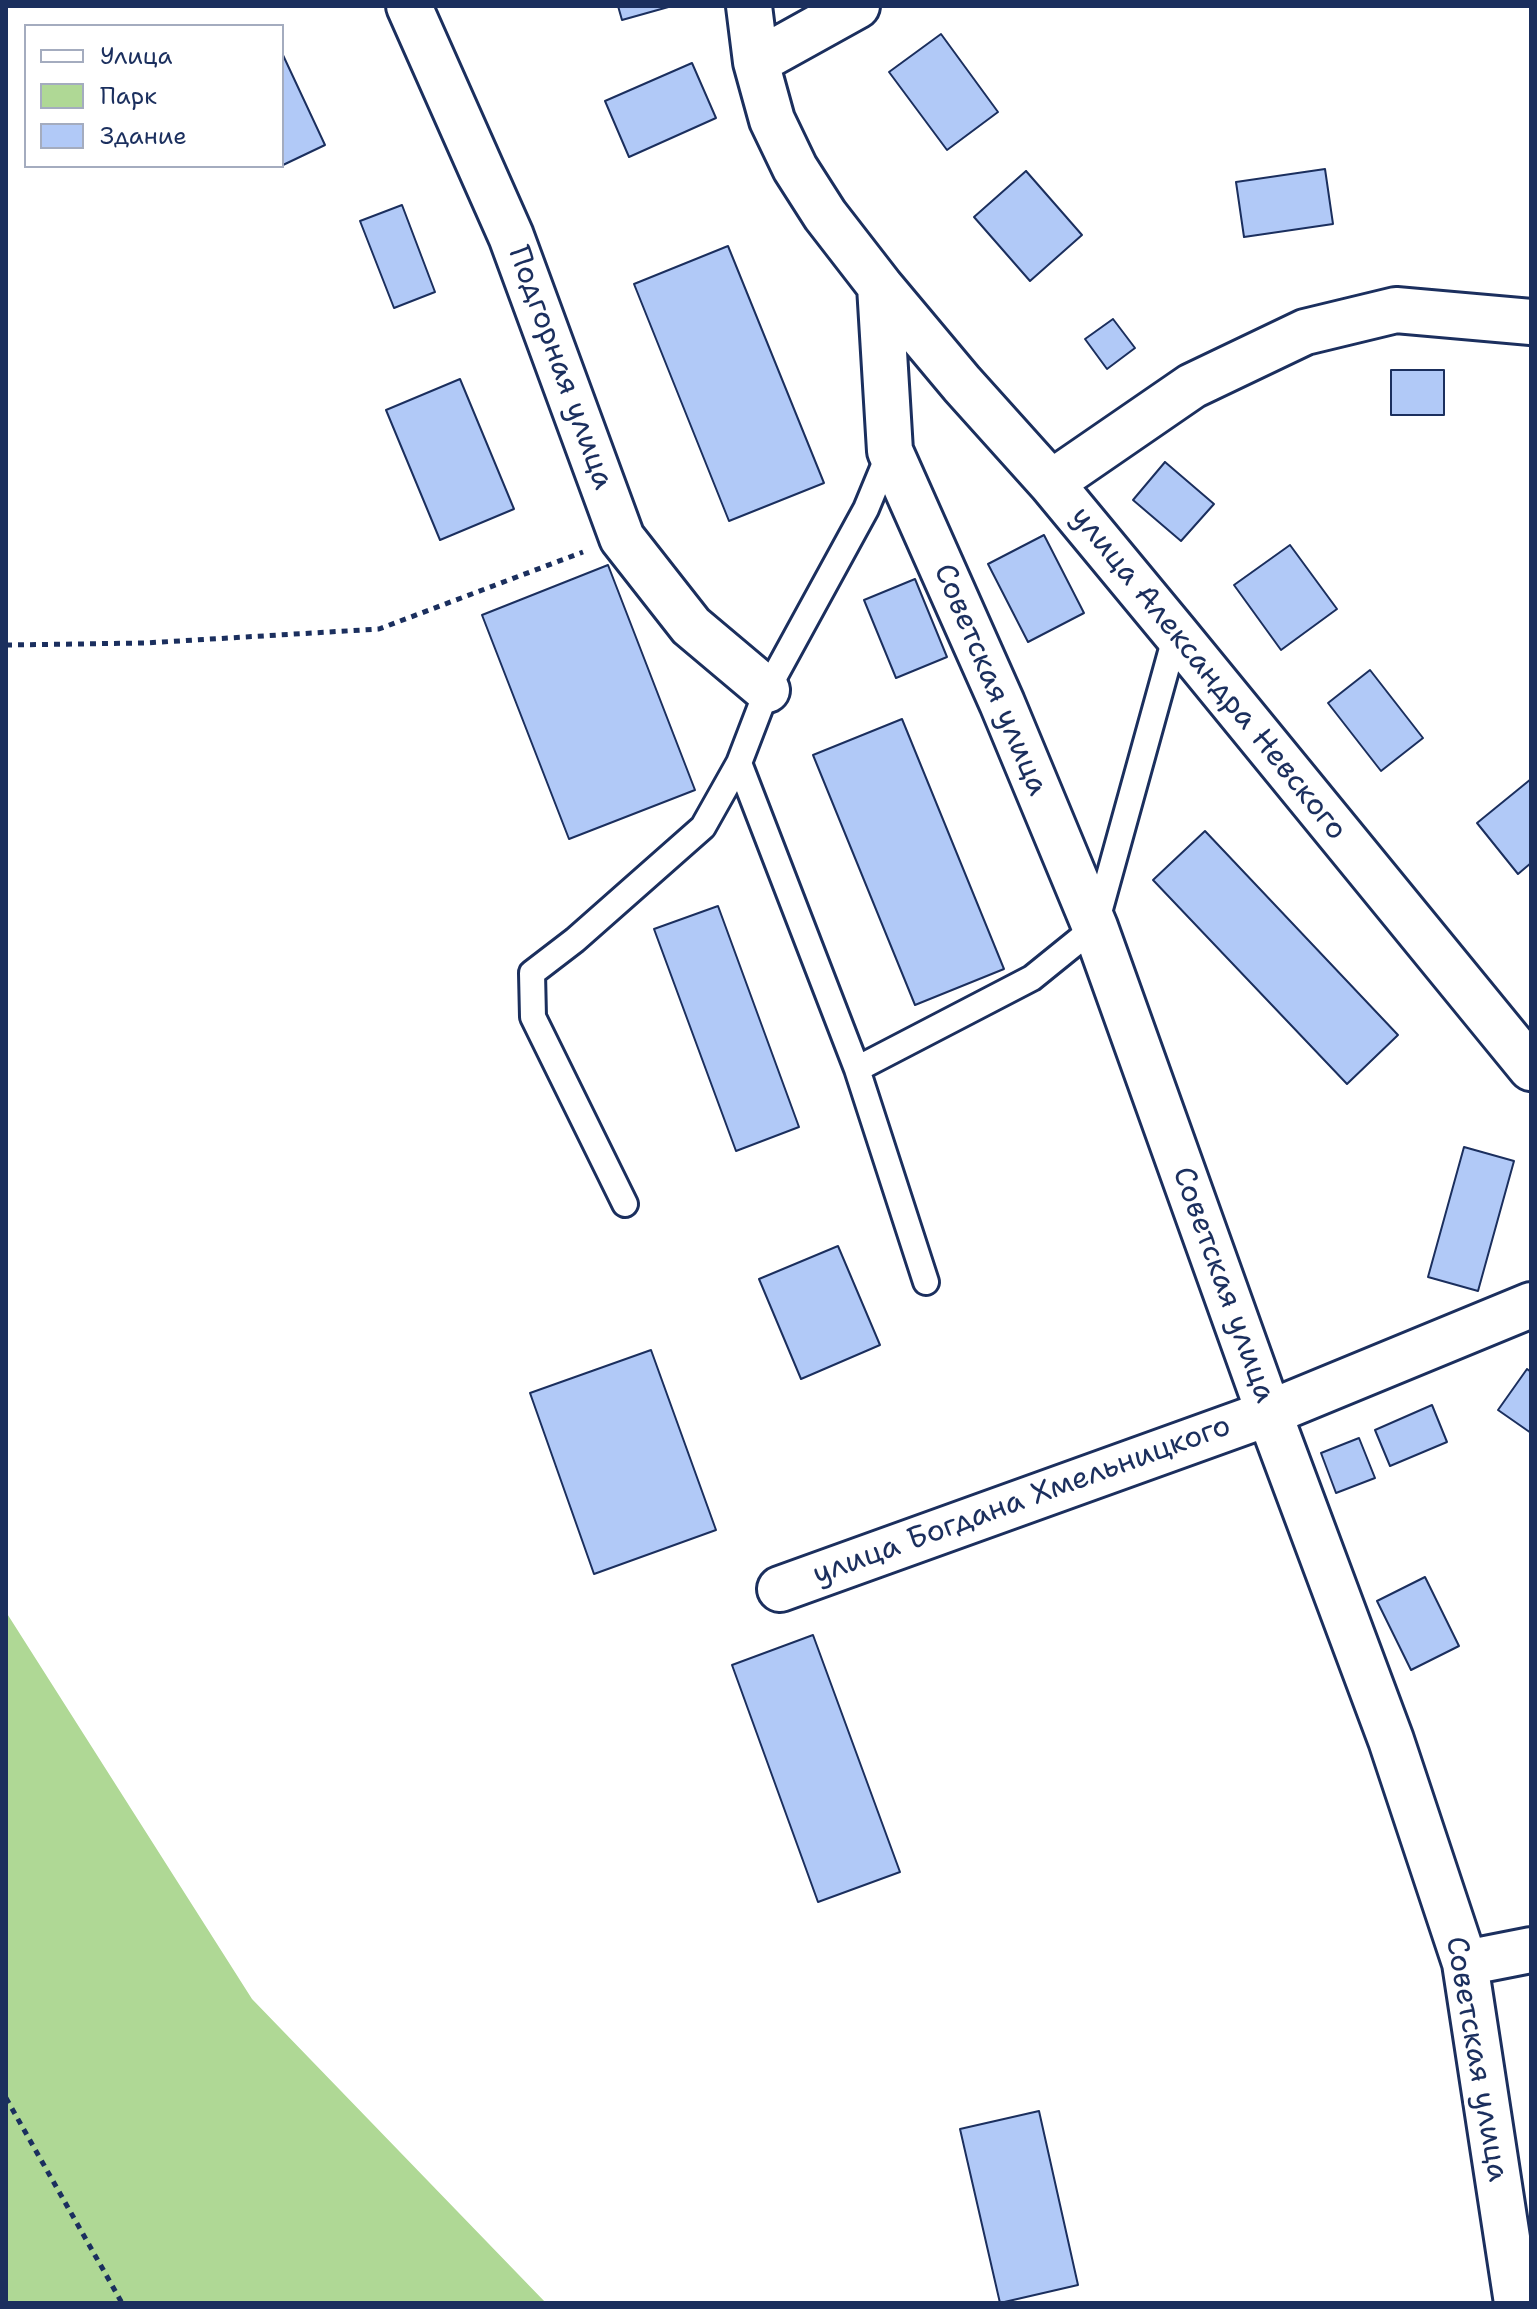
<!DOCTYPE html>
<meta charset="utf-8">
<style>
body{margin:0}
#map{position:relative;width:1537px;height:2309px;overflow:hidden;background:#fff;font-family:"Shantell Sans",sans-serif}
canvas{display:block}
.frame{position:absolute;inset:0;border:8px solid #1b2f5e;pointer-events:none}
.legend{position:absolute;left:24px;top:24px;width:260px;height:144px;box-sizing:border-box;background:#fff;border:2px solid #a4acbf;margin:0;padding:10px 14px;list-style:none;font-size:24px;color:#1b2f5e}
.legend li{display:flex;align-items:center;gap:16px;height:40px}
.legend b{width:40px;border:2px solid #a4acbf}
</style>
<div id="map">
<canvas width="1537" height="2309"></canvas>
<div class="frame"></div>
<ul class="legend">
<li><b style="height:10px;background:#fff"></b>Улица</li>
<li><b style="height:22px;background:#afd895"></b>Парк</li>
<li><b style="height:22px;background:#b1c9f7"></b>Здание</li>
</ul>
</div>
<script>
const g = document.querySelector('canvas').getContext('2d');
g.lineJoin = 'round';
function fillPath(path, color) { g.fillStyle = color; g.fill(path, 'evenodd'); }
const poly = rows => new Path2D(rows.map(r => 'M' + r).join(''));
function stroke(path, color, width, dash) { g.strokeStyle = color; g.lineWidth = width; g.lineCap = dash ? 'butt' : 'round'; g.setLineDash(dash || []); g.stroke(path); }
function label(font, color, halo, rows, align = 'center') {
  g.font = font + ' "Shantell Sans",sans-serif'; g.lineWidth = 7; g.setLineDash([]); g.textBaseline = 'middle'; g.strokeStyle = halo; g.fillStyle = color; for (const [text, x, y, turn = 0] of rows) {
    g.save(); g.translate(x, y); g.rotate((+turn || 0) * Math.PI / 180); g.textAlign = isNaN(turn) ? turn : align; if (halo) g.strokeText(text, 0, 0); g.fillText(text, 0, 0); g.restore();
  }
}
const green = poly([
 [6,1612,252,1999,546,2303,6,2303]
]);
const building = poly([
 [618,6,672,6,622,20,618,6],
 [941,34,998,112,947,150,889,72,941,34],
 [282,53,325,145,283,165,282,163,282,53],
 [692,63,716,118,629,157,605,101,692,63],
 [1325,169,1333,224,1244,237,1236,182,1325,169],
 [1026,171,1082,235,1030,281,974,217,1026,171],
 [402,205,435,292,394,308,360,221,402,205],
 [728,246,824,483,729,521,634,284,728,246],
 [1113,319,1135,348,1107,369,1085,339,1113,319],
 [1391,370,1444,370,1444,415,1391,415,1391,370],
 [460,379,514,509,440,540,386,410,460,379],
 [1165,462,1214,504,1181,541,1133,500,1165,462],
 [1044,535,1084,613,1028,642,988,564,1044,535],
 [1290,545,1337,609,1281,650,1234,585,1290,545],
 [608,565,695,790,569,839,482,615,608,565],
 [915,579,947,657,896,678,864,600,915,579],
 [1370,670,1423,738,1381,771,1328,703,1370,670],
 [902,719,1004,969,915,1005,813,755,902,719],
 [1531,779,1531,863,1518,874,1477,823,1531,779],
 [1205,831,1398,1035,1347,1084,1153,880,1205,831],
 [718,906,799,1127,736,1151,654,929,718,906],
 [1464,1147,1514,1161,1478,1291,1428,1277,1464,1147],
 [838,1246,880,1345,801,1379,759,1279,838,1246],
 [651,1350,716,1530,594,1574,530,1393,651,1350],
 [1527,1369,1531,1372,1531,1433,1498,1410,1527,1369],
 [1432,1405,1447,1442,1390,1466,1375,1430,1432,1405],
 [1359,1438,1375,1478,1336,1493,1321,1453,1359,1438],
 [1425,1577,1459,1646,1411,1670,1377,1601,1425,1577],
 [813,1635,900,1872,818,1902,732,1665,813,1635],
 [1039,2111,1078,2285,1000,2303,960,2129,1039,2111]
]);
const path = poly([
 [6,645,145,643,379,629,583,552],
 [6,2098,122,2303]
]);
const service = poly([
 [739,763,857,1069,926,1282],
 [857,1069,1032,978,1095,927,1176,634],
 [625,1204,533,1017,532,973,575,940,703,827,739,763,767,690,866,509,890,451]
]);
const minor = poly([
 [409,6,511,236,622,538,691,626,767,690],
 [749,6,756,62,772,120,795,168,825,215,880,286,962,384,1051,483,1176,634,1531,1068],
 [756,62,857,6],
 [880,286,890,451,1002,703,1095,927,1269,1413,1391,1740,1465,1963,1517,2303],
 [1051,483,1192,386,1305,332,1396,310,1531,322],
 [780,1589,1269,1413,1531,1305],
 [1465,1963,1531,1950]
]);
const streetNames = [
 ["Подгорная улица",560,368,70],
 ["улица Александра Невского",1208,674,51],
 ["Советская улица",990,680,67],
 ["Советская улица",1223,1285,70],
 ["улица Богдана Хмельницкого",1022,1501,-20],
 ["Советская улица",1476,2059,80]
];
fillPath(green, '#afd895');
fillPath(building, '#b1c9f7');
stroke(building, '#1b2f5e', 2);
stroke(service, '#1b2f5e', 30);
stroke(minor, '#1b2f5e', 50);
stroke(path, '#1b2f5e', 5, [6, 6]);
stroke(service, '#fff', 24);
stroke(minor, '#fff', 44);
label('30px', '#1b2f5e', '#fff', streetNames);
</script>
